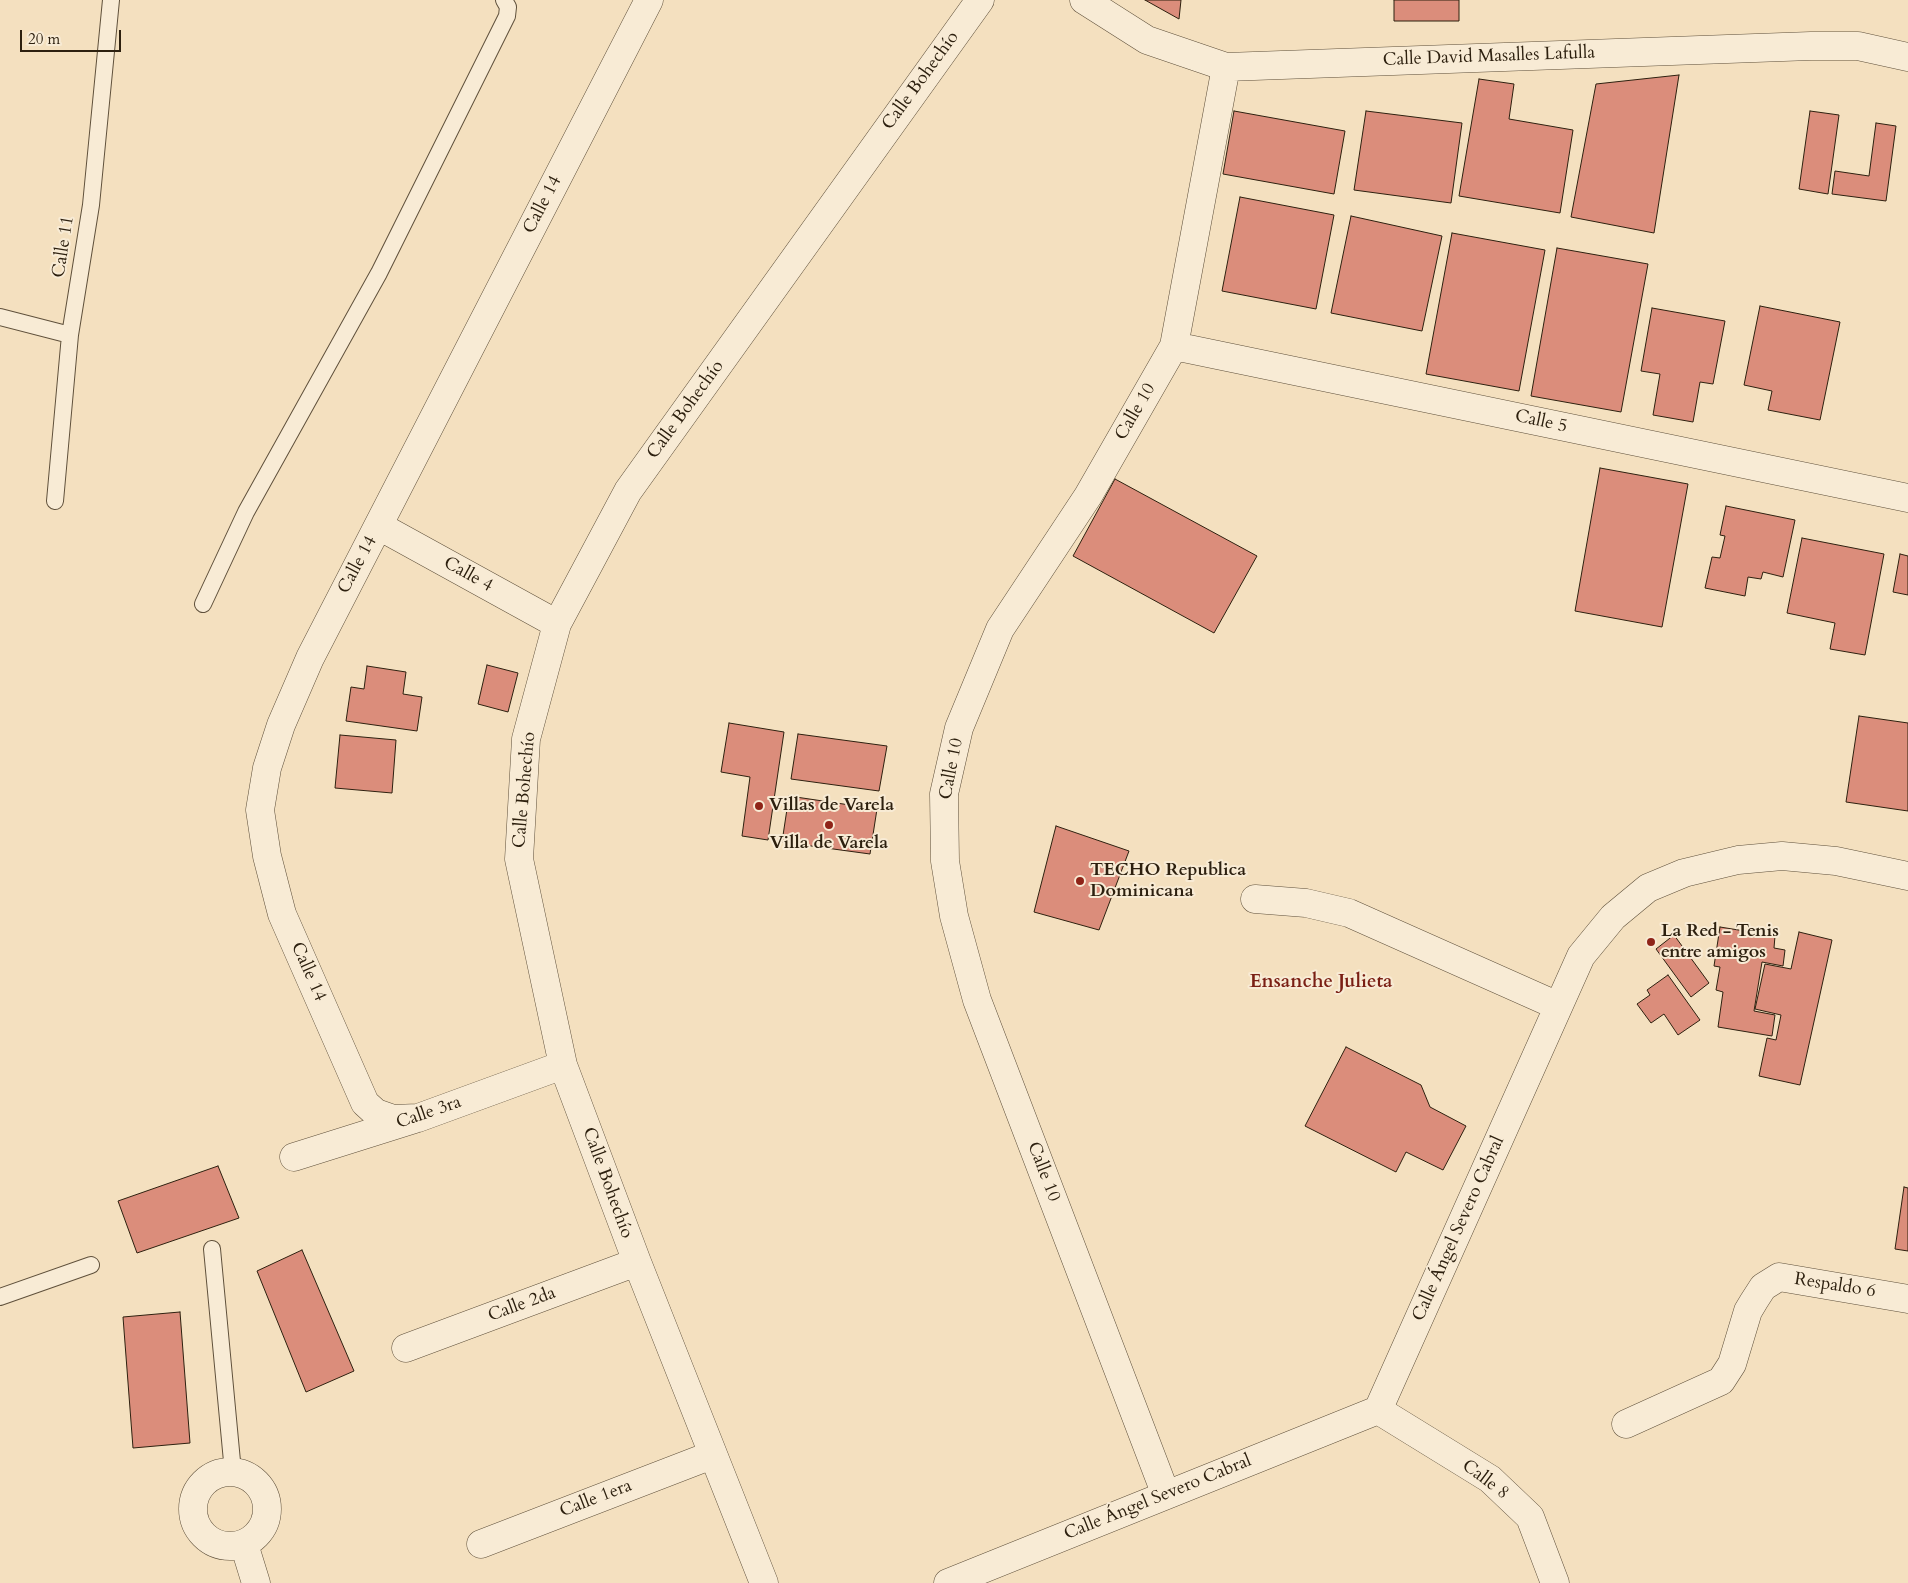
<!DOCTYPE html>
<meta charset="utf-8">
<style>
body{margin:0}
#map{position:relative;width:1908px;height:1583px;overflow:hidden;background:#f4e0bf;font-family:Cardo,serif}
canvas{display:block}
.scale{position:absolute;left:20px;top:30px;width:101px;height:22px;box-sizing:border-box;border:2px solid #2d200f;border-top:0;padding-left:6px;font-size:15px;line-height:18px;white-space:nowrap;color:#2d200f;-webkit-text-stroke:4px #f8ebd5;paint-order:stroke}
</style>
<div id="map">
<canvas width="1908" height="1583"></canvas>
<div class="scale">20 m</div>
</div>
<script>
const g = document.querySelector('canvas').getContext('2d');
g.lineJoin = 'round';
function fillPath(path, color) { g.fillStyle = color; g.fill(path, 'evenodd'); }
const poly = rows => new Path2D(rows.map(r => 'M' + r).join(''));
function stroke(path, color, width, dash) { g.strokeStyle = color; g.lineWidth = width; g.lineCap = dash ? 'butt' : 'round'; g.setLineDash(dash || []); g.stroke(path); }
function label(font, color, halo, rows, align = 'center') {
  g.font = font + ' Cardo,serif'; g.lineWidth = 4; g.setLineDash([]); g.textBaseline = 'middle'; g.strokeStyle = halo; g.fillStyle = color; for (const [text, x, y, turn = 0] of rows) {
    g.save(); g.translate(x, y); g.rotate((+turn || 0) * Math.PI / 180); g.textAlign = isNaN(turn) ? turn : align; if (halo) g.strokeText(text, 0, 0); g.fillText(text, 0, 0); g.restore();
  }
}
const building = poly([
 [1145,0,1181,0,1179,19,1145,0],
 [1394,0,1459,0,1459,21,1394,21,1394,0],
 [1679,75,1654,233,1571,217,1596,84,1679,75],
 [1479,79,1514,84,1509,119,1573,130,1560,213,1459,196,1479,79],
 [1234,111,1345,131,1334,194,1223,174,1234,111],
 [1366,111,1462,123,1451,203,1354,190,1366,111],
 [1810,111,1839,115,1828,194,1799,189,1810,111],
 [1876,123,1896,126,1886,201,1832,194,1835,171,1869,176,1876,123],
 [1240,197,1334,215,1316,309,1222,291,1240,197],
 [1351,216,1442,236,1422,331,1331,313,1351,216],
 [1452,233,1545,250,1519,391,1426,374,1452,233],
 [1557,248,1648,264,1621,412,1531,396,1557,248],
 [1760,306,1840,322,1820,420,1768,410,1772,391,1744,385,1760,306],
 [1652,308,1725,321,1713,384,1700,382,1693,422,1653,415,1660,374,1641,371,1652,308],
 [1600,468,1688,484,1662,627,1575,611,1600,468],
 [1115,479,1257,556,1214,633,1073,556,1115,479],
 [1726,506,1795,520,1783,577,1763,572,1761,579,1748,577,1745,596,1705,588,1712,557,1720,558,1725,536,1720,535,1726,506],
 [1802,538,1884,554,1865,655,1830,649,1835,623,1787,613,1802,538],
 [1900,554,1908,556,1908,595,1893,592,1900,554],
 [487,665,518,673,508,712,478,704,487,665],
 [367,666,406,672,403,694,422,697,417,731,346,721,351,687,364,689,367,666],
 [1859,716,1908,723,1908,811,1846,802,1859,716],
 [729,723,784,732,768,840,742,836,750,777,721,772,729,723],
 [798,734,887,746,879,791,791,779,798,734],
 [340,735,396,740,392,793,335,788,340,735],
 [789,796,877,809,870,854,782,842,789,796],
 [1056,826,1129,851,1099,930,1034,912,1056,826],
 [1720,927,1775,936,1774,948,1785,950,1783,966,1762,962,1754,1011,1775,1015,1772,1036,1718,1027,1723,992,1716,990,1720,967,1714,966,1720,927],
 [1799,932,1832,940,1800,1085,1759,1076,1767,1038,1776,1040,1781,1015,1755,1009,1765,964,1791,969,1799,932],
 [1674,935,1709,983,1691,997,1656,949,1674,935],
 [1668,975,1700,1020,1678,1035,1664,1014,1651,1023,1637,1004,1650,995,1647,990,1668,975],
 [1346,1047,1421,1085,1430,1107,1466,1126,1443,1170,1406,1152,1396,1172,1305,1126,1346,1047],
 [218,1166,239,1218,137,1253,118,1201,218,1166],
 [1904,1187,1908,1188,1908,1251,1895,1249,1904,1187],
 [302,1250,354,1371,306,1392,257,1271,302,1250],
 [180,1312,190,1443,133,1448,123,1317,180,1312]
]);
const service = poly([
 [0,317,70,335],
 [55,501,70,335,91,205,111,0],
 [203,604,246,512,379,273,507,16,508,7,504,0],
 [212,1249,233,1472],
 [0,1297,91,1265]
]);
const minor = poly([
 [1084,0,1147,40,1226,67,1811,46,1858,46,1908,57],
 [1174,346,1908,498],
 [379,526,557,624],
 [1255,899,1306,903,1349,913,1558,1006],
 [418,1118,393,1119,376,1113,365,1103,282,914,267,856,260,810,267,768,281,725,310,658,649,0],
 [294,1157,418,1118,563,1065],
 [406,1348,637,1262],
 [1378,1410,1490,1479,1530,1517,1555,1583],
 [1626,1424,1721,1381,1732,1364,1748,1311,1754,1301,1763,1287,1779,1277,1908,1299],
 '193 1509a37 37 0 1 1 74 0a37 37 0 1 1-74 0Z',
 [1166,1495,977,1000,954,916,945,861,944,794,959,728,1000,629,1088,496,1174,346,1226,67],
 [244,1544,256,1583],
 [481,1544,712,1455],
 [764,1583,637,1262,563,1065,519,859,526,739,557,624,628,491,980,0],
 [948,1583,1378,1410,1581,956,1613,917,1648,888,1684,873,1738,860,1782,856,1836,861,1908,876]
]);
const markers = [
 [759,806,5,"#8f2418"],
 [829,825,5,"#8f2418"],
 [1080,881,5,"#8f2418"],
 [1651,942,5,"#8f2418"]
];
const streetNames = [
 ["Calle David Masalles Lafulla",1489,57,-2],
 ["Calle Bohechío",921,81,-54],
 ["Calle 14",543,205,-63],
 ["Calle 11",64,247,-81],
 ["Calle Bohechío",686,410,-54],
 ["Calle 10",1136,412,-60],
 ["Calle 5",1541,422,12],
 ["Calle 14",358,565,-62],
 ["Calle 4",468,575,29],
 ["Calle 10",952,769,-79],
 ["Calle Bohechío",525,790,-85],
 ["Calle 14",308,972,66],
 ["Calle 3ra",429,1113,-19],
 ["Calle 10",1043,1172,69],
 ["Calle Bohechío",607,1183,70],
 ["Calle Ángel Severo Cabral",1459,1229,-66],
 ["Respaldo 6",1835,1286,9],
 ["Calle 2da",522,1305,-20],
 ["Calle 8",1485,1480,37],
 ["Calle Ángel Severo Cabral",1158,1498,-22],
 ["Calle 1era",596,1499,-21]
];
const poiNames = [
 ["Villas de Varela",769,806],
 ["Villa de Varela",829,844,"center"],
 ["TECHO Republica",1090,871],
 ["Dominicana",1090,892],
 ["La Red - Tenis",1661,932],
 ["entre amigos",1661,953]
];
const neighbourhoodNames = [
 ["Ensanche Julieta",1321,983]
];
fillPath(building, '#db8d7b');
stroke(building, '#2d200f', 1);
stroke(service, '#5f503b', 18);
stroke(minor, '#5f503b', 29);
stroke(service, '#f8ebd5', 16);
stroke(minor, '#f8ebd5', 28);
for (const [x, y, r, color] of markers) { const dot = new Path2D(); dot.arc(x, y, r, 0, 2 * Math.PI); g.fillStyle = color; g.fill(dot); stroke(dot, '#f8ebd5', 2); }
label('18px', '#2d200f', '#f8ebd5', streetNames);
label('bold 18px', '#2d200f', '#f8ebd5', poiNames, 'left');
label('bold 19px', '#7a1f14', '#f8ebd5', neighbourhoodNames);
</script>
